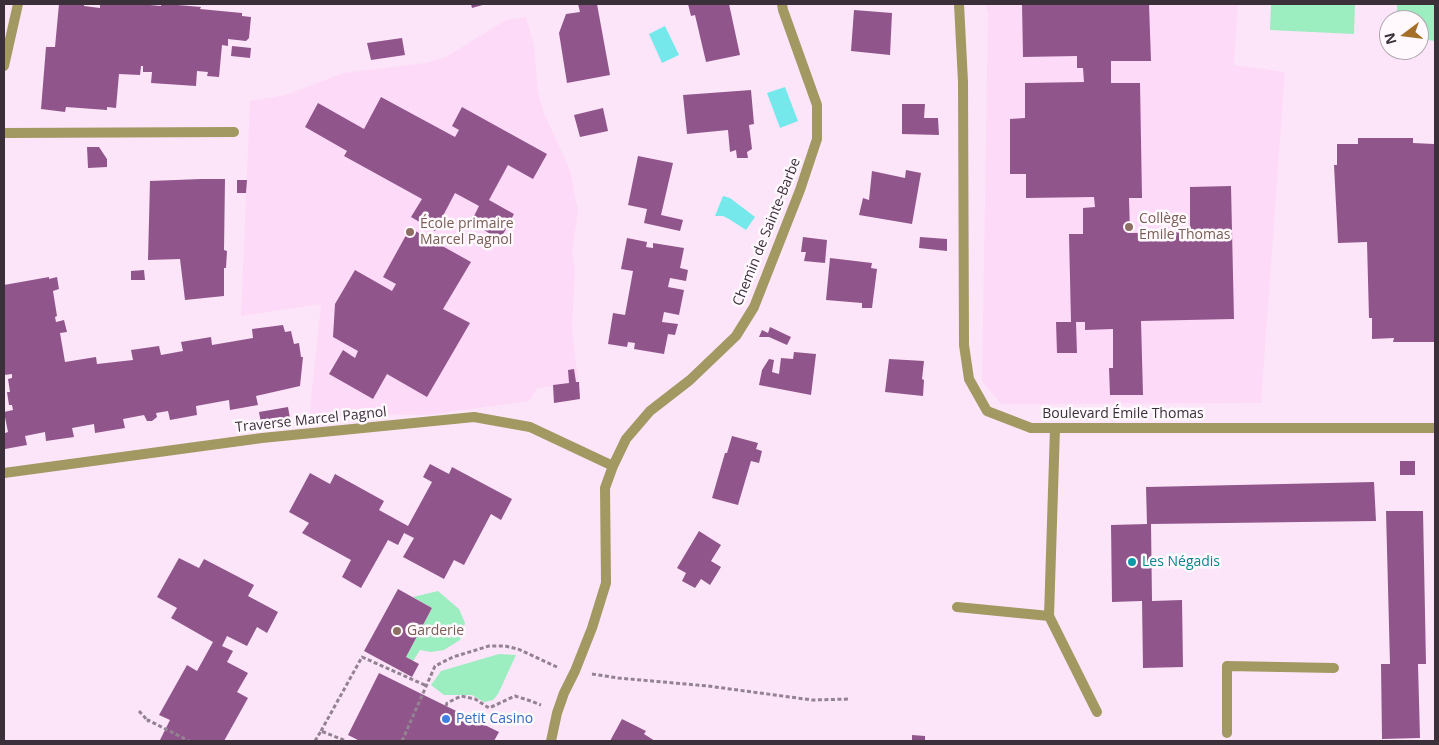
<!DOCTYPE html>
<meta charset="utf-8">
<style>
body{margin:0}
#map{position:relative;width:1439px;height:745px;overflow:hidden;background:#fce5f9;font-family:"Open Sans",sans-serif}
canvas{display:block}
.frame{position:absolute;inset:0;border:5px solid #3b303a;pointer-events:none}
.north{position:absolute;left:1379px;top:10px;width:50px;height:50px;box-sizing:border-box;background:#fff9fe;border:1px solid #b1a9b0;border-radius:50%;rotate:255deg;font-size:14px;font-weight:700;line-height:20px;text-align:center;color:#3b303a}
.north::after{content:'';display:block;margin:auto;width:18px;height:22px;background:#a46f28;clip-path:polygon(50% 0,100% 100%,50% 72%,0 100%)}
</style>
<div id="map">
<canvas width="1439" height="745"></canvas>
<div class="frame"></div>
<div class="north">N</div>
</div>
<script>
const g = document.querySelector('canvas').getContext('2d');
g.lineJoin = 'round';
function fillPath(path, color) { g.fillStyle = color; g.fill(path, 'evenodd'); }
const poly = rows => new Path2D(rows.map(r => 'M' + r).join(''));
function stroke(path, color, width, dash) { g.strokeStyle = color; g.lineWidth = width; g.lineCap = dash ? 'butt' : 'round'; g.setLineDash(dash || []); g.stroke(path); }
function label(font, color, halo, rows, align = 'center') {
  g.font = font + ' "Open Sans",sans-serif'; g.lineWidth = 5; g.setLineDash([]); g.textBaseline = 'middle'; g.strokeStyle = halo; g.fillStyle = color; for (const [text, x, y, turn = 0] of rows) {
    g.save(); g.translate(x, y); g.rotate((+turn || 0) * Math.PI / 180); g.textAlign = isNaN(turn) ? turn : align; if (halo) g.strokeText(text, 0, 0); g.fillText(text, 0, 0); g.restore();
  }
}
const built = poly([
 [985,4,1238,4,1234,65,1285,72,1261,403,1001,404,982,381,988,13],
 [526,17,534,45,538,92,544,113,570,170,578,211,572,253,575,268,572,328,580,398,554,386,537,388,529,401,428,415,355,414,309,420,321,304,241,316,250,101,286,95,343,73,426,63,446,57,506,20]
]);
const green = poly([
 [1271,4,1355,4,1354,34,1270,30],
 [1397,4,1435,4,1435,41,1419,39,1419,20,1397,20],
 [438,591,459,609,465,623,460,640,444,650,431,652,420,650,413,661,406,657,432,608,413,597],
 [499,654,516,655,498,694,493,700,484,702,472,695,444,695,431,685,441,671]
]);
const water = poly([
 [665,26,679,55,662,63,649,34],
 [785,87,798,121,780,128,767,93],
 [723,196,730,198,755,217,746,230,729,219,723,216,715,216]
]);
const building = poly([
 [59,4,84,4,84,6,100,8,100,4,139,4,161,6,161,4,166,4,201,7,200,9,242,13,242,16,251,17,249,38,246,41,228,39,228,46,222,45,219,77,207,76,208,72,197,71,196,86,151,83,152,72,143,72,143,66,141,66,140,75,119,74,116,108,107,107,107,110,66,107,65,112,41,109,46,47,55,47],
 [471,4,486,4,472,8],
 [578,4,597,4,610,75,567,83,559,33,566,14,580,12],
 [688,4,729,4,740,55,706,62,695,15,691,16],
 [1022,4,1149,4,1151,61,1111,61,1111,83,1140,83,1142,198,1129,198,1130,233,1190,232,1190,187,1231,186,1234,319,1141,321,1143,395,1110,395,1109,368,1113,368,1113,329,1085,330,1085,322,1076,322,1077,353,1057,353,1056,322,1071,322,1069,234,1083,234,1083,208,1095,207,1094,197,1026,198,1026,174,1010,174,1010,119,1025,118,1025,83,1084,82,1083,68,1077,68,1077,56,1023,57],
 [854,10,892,13,890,55,851,51],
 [402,38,405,55,371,60,367,43],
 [232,46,251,48,250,58,231,56],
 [751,90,754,124,749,125,752,149,747,152,748,158,737,158,736,150,730,152,728,130,687,134,683,95],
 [381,97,455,137,459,130,452,126,462,107,547,154,533,179,508,165,489,200,514,214,500,240,471,222,479,206,455,193,435,231,411,217,422,199,344,156,347,151,305,127,318,103,364,129],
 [902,104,925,104,924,118,938,118,939,135,902,134],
 [603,108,608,131,580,137,574,115],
 [1358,138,1413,138,1413,143,1434,144,1435,342,1393,342,1394,338,1372,339,1372,318,1369,318,1367,242,1338,243,1334,165,1337,165,1337,144,1358,144],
 [87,147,99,147,107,159,107,167,88,168],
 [638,156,673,163,661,215,683,220,680,231,644,223,647,209,628,205],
 [906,170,921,173,912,224,859,215,863,198,869,200,872,171,905,178],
 [201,179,225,179,224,250,227,251,226,268,224,268,224,296,185,300,180,259,148,260,150,181],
 [237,180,247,180,246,193,237,193],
 [410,228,471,262,443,309,470,323,427,397,387,374,373,399,329,374,343,350,355,358,358,351,333,337,335,304,355,270,392,291,396,284,383,277],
 [803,237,827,240,825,263,804,261,806,252,801,252],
 [920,237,947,239,947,251,919,248],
 [627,238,647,242,646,247,653,248,653,243,684,248,680,268,688,270,686,281,670,278,668,287,684,290,679,315,664,312,662,322,678,324,675,335,668,334,664,354,634,349,635,343,628,342,627,347,608,344,613,313,625,315,633,271,621,269],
 [830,258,872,263,871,268,877,269,872,308,862,308,862,303,826,300],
 [144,270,145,280,131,280,131,271],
 [49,277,49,279,57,277,59,289,53,291,57,316,55,317,56,322,64,320,67,332,60,333,65,362,96,357,97,364,133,360,131,350,159,346,161,355,183,351,181,342,211,337,212,345,253,338,252,329,283,325,285,332,291,331,294,344,299,343,301,357,303,357,300,386,256,396,258,405,230,410,229,400,196,406,197,415,170,420,168,411,156,413,157,417,152,421,147,421,144,415,123,419,125,428,95,433,94,424,72,428,74,437,46,441,45,432,25,436,27,445,5,449,5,433,8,432,4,412,13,410,12,405,9,405,7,392,10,392,8,379,12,378,12,374,4,375,4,285],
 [770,327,791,337,787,345,769,337,759,337,762,330,768,333],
 [794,352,816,354,811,395,759,385,762,370,769,359,774,360,772,372,779,374,781,358,793,359],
 [889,359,924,361,922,379,924,380,923,396,885,392],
 [574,369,576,382,579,382,580,399,554,403,553,385,569,383,568,370],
 [288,407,291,424,262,429,259,412],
 [732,436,758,443,756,449,762,451,759,463,751,461,738,505,712,498,725,453,727,453],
 [1400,461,1415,461,1415,475,1400,475],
 [430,464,449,474,452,467,512,499,501,520,491,514,464,565,454,560,444,579,403,557,414,538,404,533,398,545,388,540,361,588,342,577,351,560,302,533,309,523,289,512,310,473,330,484,335,474,384,501,379,510,408,526,432,482,423,477],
 [1374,482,1376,521,1151,524,1152,601,1182,600,1183,667,1143,668,1142,601,1112,602,1111,525,1147,524,1146,487],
 [1386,511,1423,511,1426,664,1418,664,1420,738,1382,739,1381,664,1390,664],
 [699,531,721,545,711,561,721,567,710,585,701,579,695,588,682,581,686,573,677,568],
 [179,558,199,568,204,559,254,585,248,596,278,612,267,633,257,627,247,646,227,636,222,646,233,651,227,662,248,673,237,692,248,698,224,741,163,741,160,740,170,720,159,715,187,665,197,671,213,642,171,618,177,608,157,597],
 [398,589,432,608,406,657,419,664,412,677,364,651],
 [379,673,499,732,494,741,360,741,348,735],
 [622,719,646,731,644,734,655,741,610,741],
 [912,735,925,736,925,741,912,741]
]);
const path = poly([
 [592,674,618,678,708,686,812,700,850,699],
 [446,706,447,703,461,696,475,699,489,708,515,696,531,701,541,705],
 [139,711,148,721,148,720,189,741],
 [321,731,362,657,427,686],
 [315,741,321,731,346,741],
 [402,741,435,666,453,657,489,646,505,646,518,649,557,667]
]);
const service = poly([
 [957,607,1049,616,1097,712],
 [1049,616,1055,428],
 [1227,733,1227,666,1334,668]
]);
const minor = poly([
 [959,4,963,82,964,345,969,379,987,411,1031,428,1435,428],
 [4,66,18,4],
 [4,133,234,132],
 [4,473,262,438,474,417,530,427,613,466],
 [551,741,557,713,564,693,575,671,592,628,606,583,605,488,613,466,626,439,650,411,690,380,736,336,754,307,800,190,817,139,817,105,783,10,782,4]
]);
const markers = [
 [1129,227,5,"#8d6e63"],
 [410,232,5,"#8d6e63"],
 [1132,562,5,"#0f9aa8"],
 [397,631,5,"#8d6e63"],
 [446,719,5,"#3f7fe0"]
];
const educationNames = [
 ["Collège",1139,219],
 ["Emile Thomas",1139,235],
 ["École primaire",420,224],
 ["Marcel Pagnol",420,240],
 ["Garderie",407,631]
];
const streetNames = [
 ["Chemin de Sainte-Barbe",767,232,-68],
 ["Boulevard Émile Thomas",1123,414],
 ["Traverse Marcel Pagnol",311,420,-6]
];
const cultureNames = [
 ["Les Négadis",1142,562]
];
const shopNames = [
 ["Petit Casino",456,719]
];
fillPath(built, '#fddaf8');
fillPath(green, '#9cedc0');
fillPath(water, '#75e8ec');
fillPath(building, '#90568b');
stroke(path, '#938291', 3, [4, 2.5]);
stroke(service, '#a29862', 10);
stroke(minor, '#a29862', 10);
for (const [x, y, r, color] of markers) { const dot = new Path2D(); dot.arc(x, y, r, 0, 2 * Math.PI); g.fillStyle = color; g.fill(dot); stroke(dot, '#fff9fe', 2); }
label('14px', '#785e54', '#fff9fe', educationNames, 'left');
label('14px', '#3b303a', '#fff9fe', streetNames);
label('14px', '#0d838f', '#fff9fe', cultureNames, 'left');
label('14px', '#366cbe', '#fff9fe', shopNames, 'left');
</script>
